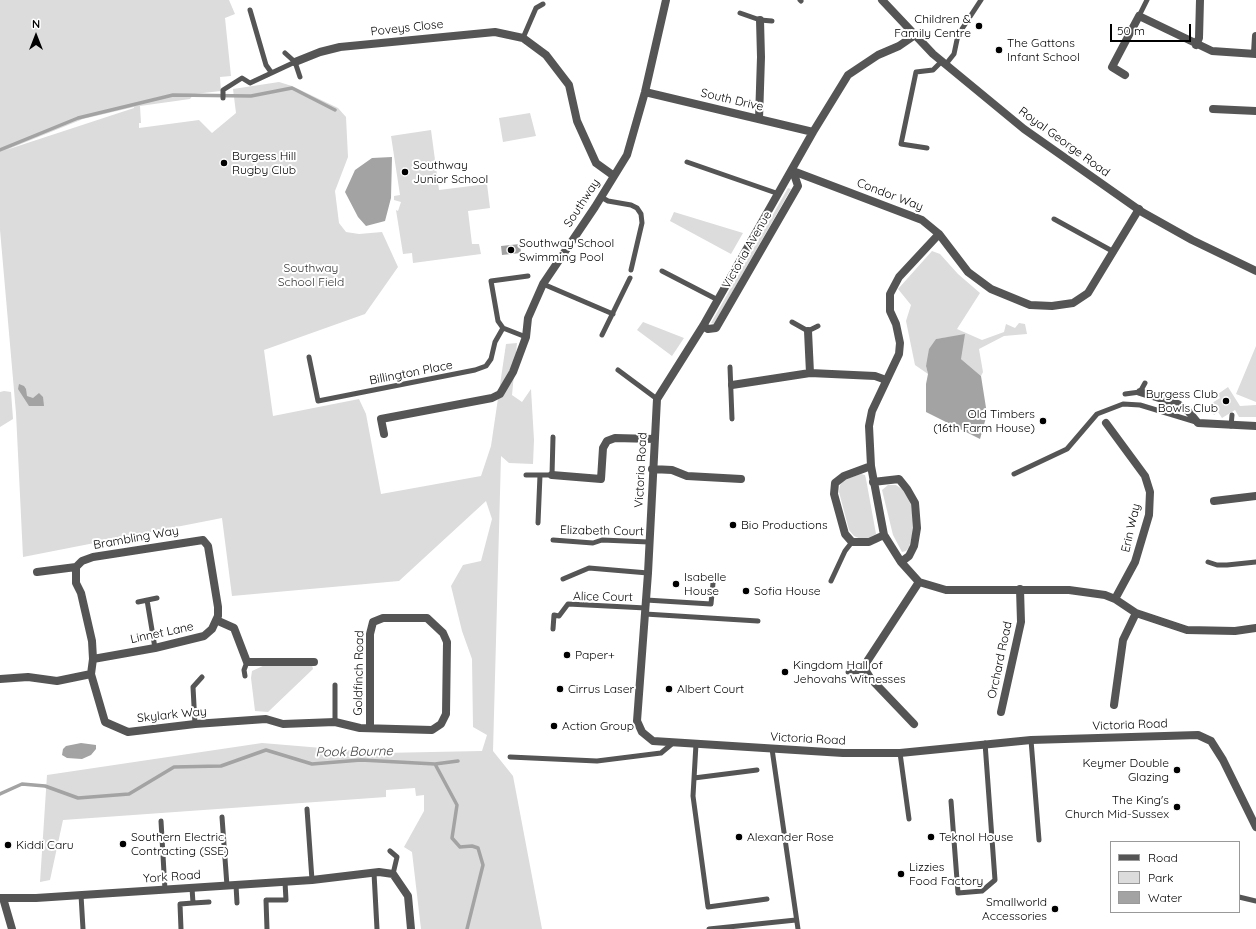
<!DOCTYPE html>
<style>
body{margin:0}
#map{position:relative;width:1256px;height:929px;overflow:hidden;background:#fff;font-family:Quicksand,sans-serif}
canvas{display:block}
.legend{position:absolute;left:1110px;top:841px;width:130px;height:72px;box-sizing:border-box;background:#fff;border:1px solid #999;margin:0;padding:5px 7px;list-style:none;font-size:12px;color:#000}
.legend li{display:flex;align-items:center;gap:8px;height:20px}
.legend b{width:20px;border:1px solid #999}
.north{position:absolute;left:16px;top:16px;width:40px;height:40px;-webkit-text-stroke:3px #fff;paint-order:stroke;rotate:0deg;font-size:11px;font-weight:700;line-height:16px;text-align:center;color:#000}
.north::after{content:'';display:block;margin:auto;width:14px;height:18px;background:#000;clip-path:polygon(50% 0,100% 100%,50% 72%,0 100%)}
.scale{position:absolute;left:1110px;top:24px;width:81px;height:18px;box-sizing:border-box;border:2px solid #000;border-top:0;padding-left:5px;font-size:12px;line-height:14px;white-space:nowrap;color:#000;-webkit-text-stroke:3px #fff;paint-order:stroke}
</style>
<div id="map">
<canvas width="1256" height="929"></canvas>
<ul class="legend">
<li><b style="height:5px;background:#555"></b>Road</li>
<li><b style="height:11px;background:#dcdcdc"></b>Park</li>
<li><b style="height:11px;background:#a3a3a3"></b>Water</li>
</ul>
<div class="north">N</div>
<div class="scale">50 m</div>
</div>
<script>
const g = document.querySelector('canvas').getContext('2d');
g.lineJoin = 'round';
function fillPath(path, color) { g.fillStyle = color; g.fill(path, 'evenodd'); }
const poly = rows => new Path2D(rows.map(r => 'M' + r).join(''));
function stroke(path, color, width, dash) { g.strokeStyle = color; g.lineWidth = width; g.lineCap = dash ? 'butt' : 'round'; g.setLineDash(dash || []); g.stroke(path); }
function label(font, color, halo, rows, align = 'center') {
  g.font = font + ' Quicksand,sans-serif'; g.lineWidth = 4; g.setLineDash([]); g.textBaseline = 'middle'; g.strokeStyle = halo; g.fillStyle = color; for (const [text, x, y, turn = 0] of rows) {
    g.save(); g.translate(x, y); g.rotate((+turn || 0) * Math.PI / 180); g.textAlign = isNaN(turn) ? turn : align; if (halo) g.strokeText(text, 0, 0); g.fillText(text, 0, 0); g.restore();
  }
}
const green = poly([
 [0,0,229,0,235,14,225,18,231,76,220,77,221,91,194,94,190,99,140,106,141,123,139,123,139,128,199,120,212,133,236,113,233,89,279,82,292,86,338,108,346,117,348,157,335,191,339,223,346,232,359,234,382,232,398,267,365,314,264,350,273,416,359,399,366,414,381,494,481,476,491,446,506,344,517,343,512,395,522,402,531,389,534,440,533,464,509,463,501,456,493,751,513,776,542,929,421,929,412,852,404,847,424,811,424,795,416,796,415,788,386,790,386,797,63,820,50,880,40,882,47,775,262,743,382,753,482,751,487,735,473,727,472,659,462,631,451,586,463,565,481,561,492,519,486,501,399,581,232,596,222,518,23,557,16,413,0,230],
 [134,107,134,108,6,150,83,119],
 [530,113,536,136,503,142,499,118],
 [431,130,439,190,487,184,490,208,468,211,472,244,479,244,481,254,413,263,412,253,403,254,396,210,398,211,401,202,394,200,394,196,400,195,391,136],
 [788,188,791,189,714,324,711,323],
 [674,212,743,233,731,254,670,221],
 [932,251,940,254,958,274,980,293,957,329,982,340,1004,332,1006,324,1015,328,1019,323,1025,324,1027,334,1004,336,979,349,983,372,981,376,961,359,950,337,936,339,926,366,928,374,915,365,906,321,911,305,898,289],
 [643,322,684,338,672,356,637,330],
 [1256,346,1256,402,1236,394],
 [1228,387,1240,406,1256,405,1256,417,1239,417,1235,410,1222,418,1218,412,1214,415,1211,410,1215,408,1212,403,1220,398,1218,394],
 [4,391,11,392,13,419,0,427,0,392],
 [861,474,865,475,866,479,876,534,868,539,861,539,854,536,849,530,839,492,840,485,844,480],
 [888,485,896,485,905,491,911,504,914,529,909,547,906,551,902,552,893,535,882,490],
 [265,665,312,665,313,669,268,712,255,711,251,678,252,671]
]);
const water = poly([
 [392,157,391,198,385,221,366,226,358,217,345,192,355,170,372,158],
 [520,244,521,253,502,255,501,246],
 [965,334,961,359,981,376,987,414,980,439,926,412,926,384,928,374,926,366,929,349,936,339],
 [19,384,24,386,26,389,27,396,33,398,39,393,43,397,44,406,29,406,18,389],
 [81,743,96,745,96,749,91,755,82,759,67,758,62,755,63,749,66,746]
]);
const stream = poly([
 [0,150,78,118,173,95,251,96,292,88,335,110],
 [435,764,458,761],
 [0,794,22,784,45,786,78,798,129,794,174,767,221,766,266,750,312,764,361,760,435,764,457,805,452,838,460,847,472,846,478,848,483,865,467,929]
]);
const service = poly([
 [800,0,801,1],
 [250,10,266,65,271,72],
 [740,13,760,20,772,21],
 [1139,16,1147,0],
 [523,38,536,8,543,4],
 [285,53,295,62,300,77],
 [946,64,954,54,958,35,981,0],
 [223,98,223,90,242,78,250,83,295,62],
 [927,148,901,144,916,72,933,70,942,61],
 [687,162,779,194],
 [601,197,608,201,631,205,637,208,641,214,642,223,631,270],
 [1054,219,1114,252],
 [662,271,718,300],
 [543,284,613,314],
 [792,322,808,331,818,326],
 [503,328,498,321,491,281,528,276],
 [602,335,630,278],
 [309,357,318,401,475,370,486,366,491,359,495,342,503,328,526,337],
 [730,367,732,419],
 [618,370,657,399],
 [1125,394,1140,392,1145,383],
 [1231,426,1232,415],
 [1014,474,1067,449,1097,414,1123,404,1140,405,1196,422],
 [526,475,552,475,553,437],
 [538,523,540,475],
 [553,540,593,543,602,540,649,542],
 [1208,562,1217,565,1227,565,1256,562],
 [563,579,589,568,648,573],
 [831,581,845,551,852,542],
 [147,600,155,648],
 [646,600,711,604,713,583],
 [138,602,157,598],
 [645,614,758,621],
 [553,629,554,615,559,616,568,604,646,608],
 [848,672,866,671],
 [245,676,244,670,247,662],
 [335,722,335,685],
 [195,724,193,687,202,677],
 [1031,740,1039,840],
 [696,744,693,796,708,907,767,899],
 [772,749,798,929],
 [900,753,909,819],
 [510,757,597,761,661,753,673,743],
 [694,778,757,770],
 [951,801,958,893,982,891,995,880,985,743],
 [307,809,312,880],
 [222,817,227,886],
 [161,821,165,890],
 [390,851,397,857,393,874],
 [374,873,377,929],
 [236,885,237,903],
 [81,895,83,929],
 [1239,897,1256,901],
 [193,903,209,902],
 [181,929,180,904,193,903,192,888],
 [267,929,266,900,286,900,285,882],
 [709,929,796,920]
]);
const minor = poly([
 [915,35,899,46,878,55,848,75,813,132,703,326,657,399,648,573,637,721,642,732,653,741,843,753,900,753,1031,740,1198,735,1211,741,1223,760,1256,827],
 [1196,45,1199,38,1200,0],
 [1255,53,1256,36],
 [295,62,320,52,340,47,495,32,523,38,546,55,569,85,577,121,596,163,614,176],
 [1125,75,1112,67,1139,16,1212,51,1256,54],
 [645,92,813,132],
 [1213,109,1256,111],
 [759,119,761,57,760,20],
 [793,171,922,220,939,234,968,272,991,289,1030,305,1052,306,1073,303,1088,293,1139,209],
 [939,234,899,277,890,294,890,311,896,324,900,343,899,354,872,411,869,426,871,466,884,535,901,562,919,582,946,590,1069,590,1105,595,1115,599,1136,613,1187,630,1235,631,1256,628],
 [703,326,708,329,716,328,798,186,793,171],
 [808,331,810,373],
 [732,385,810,373,875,376,886,380],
 [1140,392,1178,404,1188,411,1198,423,1256,426],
 [1106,423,1145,476,1150,492,1149,515,1135,562,1115,599],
 [384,434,381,419,492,398,500,394,513,372,526,337,528,318,543,284,595,207,627,155,645,92,666,0],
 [871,466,844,476,835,483,834,494,845,534,852,542,869,542,884,535],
 [652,469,672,470,687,476,741,479],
 [552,475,601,479,603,448,607,441,615,438,654,439],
 [873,482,899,479,907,489,915,503,917,528,914,546,909,556,901,562],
 [1214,501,1256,496],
 [37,572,76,567],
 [216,620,234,628,247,662,314,662],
 [91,674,93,659,92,641,81,593,76,583,76,567,82,561,93,557,203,540,208,546,218,607,218,616,212,629,204,636,155,648,93,659],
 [0,679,28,677,57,681,91,674,105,722,128,732,195,724,266,719,283,724,335,722,360,728,432,730,441,724,446,714,447,642,443,633,427,618,383,618,373,622,370,634,370,728],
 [1114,705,1123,640,1136,613],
 [1001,712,1021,622,1020,589],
 [914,724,871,679,866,671,866,663,919,582],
 [0,898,36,898,312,880,379,872,393,874,408,896,411,929],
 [3,898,12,929]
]);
const tertiary = poly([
 [882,0,933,54,1024,129,1142,212,1192,240,1256,271]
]);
const markers = [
 [979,26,4,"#000"],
 [999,50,4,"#000"],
 [224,163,4,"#000"],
 [405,172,4,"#000"],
 [511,250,4,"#000"],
 [1226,401,4,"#000"],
 [1043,421,4,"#000"],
 [733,525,4,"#000"],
 [676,584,4,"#000"],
 [746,591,4,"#000"],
 [567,655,4,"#000"],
 [785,672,4,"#000"],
 [560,689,4,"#000"],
 [669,689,4,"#000"],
 [554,726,4,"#000"],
 [1177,770,4,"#000"],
 [1177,807,4,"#000"],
 [739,837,4,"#000"],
 [931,837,4,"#000"],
 [123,844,4,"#000"],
 [8,845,4,"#000"],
 [901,874,4,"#000"],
 [1055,909,4,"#000"]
];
const poiNames = [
 ["Children &",971,19,"right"],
 ["Family Centre",971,33,"right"],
 ["The Gattons",1007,43],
 ["Infant School",1007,57],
 ["Burgess Hill",232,156],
 ["Rugby Club",232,170],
 ["Southway",413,165],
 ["Junior School",413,179],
 ["Southway School",519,243],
 ["Swimming Pool",519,257],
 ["Burgess Club",1218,394,"right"],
 ["Bowls Club",1218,408,"right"],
 ["Old Timbers",1035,414,"right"],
 ["(16th Farm House)",1035,428,"right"],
 ["Bio Productions",741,525],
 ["Isabelle",684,577],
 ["House",684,591],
 ["Sofia House",754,591],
 ["Paper+",575,655],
 ["Kingdom Hall of",793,665],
 ["Jehovahs Witnesses",793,679],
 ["Cirrus Laser",568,689],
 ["Albert Court",677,689],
 ["Action Group",562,726],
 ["Keymer Double",1169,763,"right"],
 ["Glazing",1169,777,"right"],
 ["The King's",1169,800,"right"],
 ["Church Mid-Sussex",1169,814,"right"],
 ["Southern Electric",131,837],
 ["Contracting (SSE)",131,851],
 ["Alexander Rose",747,837],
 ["Teknol House",939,837],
 ["Kiddi Caru",16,845],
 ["Lizzies",909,867],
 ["Food Factory",909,881],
 ["Smallworld",1047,902,"right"],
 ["Accessories",1047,916,"right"]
];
const streetNames = [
 ["Poveys Close",407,28,-6],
 ["South Drive",732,100,13],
 ["Royal George Road",1064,142,36],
 ["Condor Way",890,195,21],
 ["Southway",582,203,-57],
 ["Victoria Avenue",747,250,-60],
 ["Billington Place",411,373,-11],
 ["Victoria Road",641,470,-87],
 ["Erin Way",1131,528,-77],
 ["Elizabeth Court",602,531,1],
 ["Brambling Way",136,538,-10],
 ["Alice Court",603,597,1],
 ["Linnet Lane",162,633,-12],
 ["Orchard Road",1000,660,-78],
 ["Goldfinch Road",359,673,-89],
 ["Skylark Way",172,715,-6],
 ["Victoria Road",1130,725,-2],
 ["Victoria Road",808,739,3],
 ["York Road",172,877,-4]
];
const parkNames = [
 ["Southway",311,268],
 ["School Field",311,282]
];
const waterNames = [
 ["Pook Bourne",354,752,-1]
];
fillPath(green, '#dcdcdc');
fillPath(water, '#a3a3a3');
stroke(stream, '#a3a3a3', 3.5);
stroke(service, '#555', 5);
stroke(minor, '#555', 8);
stroke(tertiary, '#555', 8);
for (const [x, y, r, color] of markers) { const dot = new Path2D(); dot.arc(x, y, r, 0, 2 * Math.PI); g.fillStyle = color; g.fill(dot); stroke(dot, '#fff', 1.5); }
label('12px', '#000', '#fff', poiNames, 'left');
label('12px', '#000', '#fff', streetNames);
label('12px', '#333', '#fff', parkNames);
label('italic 13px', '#444', '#fff', waterNames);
</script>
